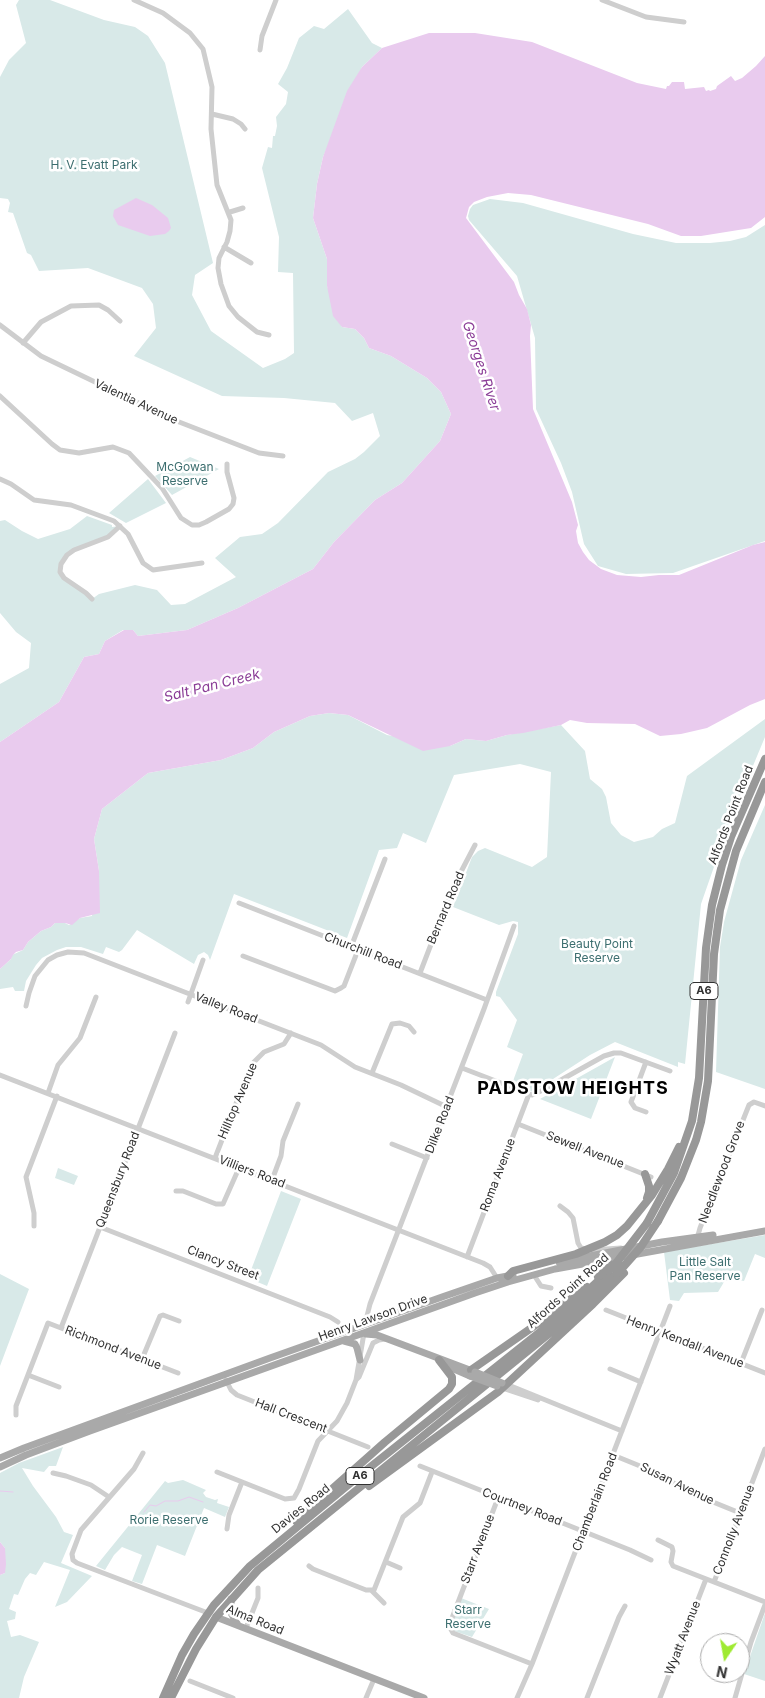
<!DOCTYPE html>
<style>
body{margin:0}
#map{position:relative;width:765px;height:1698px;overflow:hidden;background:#fff;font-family:Inter,sans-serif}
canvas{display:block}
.north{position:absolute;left:700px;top:1633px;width:50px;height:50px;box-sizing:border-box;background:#fff;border:1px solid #adadad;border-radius:50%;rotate:192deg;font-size:14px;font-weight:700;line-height:20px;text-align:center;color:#313131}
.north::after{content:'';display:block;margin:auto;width:18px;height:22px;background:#9fea31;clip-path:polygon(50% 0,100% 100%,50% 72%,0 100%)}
</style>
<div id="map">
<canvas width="765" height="1698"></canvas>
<div class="north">N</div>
</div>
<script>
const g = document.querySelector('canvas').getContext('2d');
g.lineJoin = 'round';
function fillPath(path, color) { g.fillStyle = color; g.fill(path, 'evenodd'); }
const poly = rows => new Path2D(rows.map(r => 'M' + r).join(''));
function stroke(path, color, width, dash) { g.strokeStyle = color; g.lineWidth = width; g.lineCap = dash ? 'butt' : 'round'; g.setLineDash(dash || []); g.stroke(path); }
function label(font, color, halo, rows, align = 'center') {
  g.font = font + ' Inter,sans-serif'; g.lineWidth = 5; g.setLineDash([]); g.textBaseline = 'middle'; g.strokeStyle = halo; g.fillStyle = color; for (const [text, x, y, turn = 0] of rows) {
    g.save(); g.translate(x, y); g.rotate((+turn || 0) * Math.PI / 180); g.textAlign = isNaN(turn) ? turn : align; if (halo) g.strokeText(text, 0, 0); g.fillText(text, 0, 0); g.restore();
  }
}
const green = poly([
 [19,0,50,0,104,20,135,27,148,36,165,63,213,263,195,275,192,295,211,331,263,368,285,359,294,353,293,273,278,272,279,237,262,168,268,147,272,148,273,136,275,136,277,126,276,117,286,104,288,92,278,84,287,68,299,38,314,26,324,29,348,9,372,43,382,48,362,67,323,157,317,184,313,218,327,259,327,286,342,327,355,329,364,338,369,348,391,356,427,378,441,392,451,414,440,441,402,483,375,500,334,542,313,569,238,608,187,630,138,636,133,630,123,630,105,641,99,654,84,657,59,702,0,742,0,684,29,668,31,643,16,632,0,613,0,521,5,520,22,531,38,539,70,529,87,516,112,525,112,527,120,526,115,533,67,555,60,572,92,599,99,594,135,585,157,590,171,605,185,604,236,577,215,558,240,537,262,534,278,523,328,472,355,459,364,452,380,436,373,413,352,421,335,403,284,398,222,396,134,356,156,328,153,304,142,288,88,268,39,271,31,255,27,253,13,213,8,212,10,203,8,199,0,198,0,77,9,60,26,43,16,5],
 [490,199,523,203,633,234,676,243,710,243,730,241,746,237,765,225,765,541,673,573,626,574,598,566,584,544,572,492,561,463,536,409,535,338,517,276,469,220,468,216,470,209,473,205],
 [190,457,219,469,172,495,155,476],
 [148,479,166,503,126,523,109,513],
 [329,713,348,715,387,735,450,746,466,739,486,741,507,735,561,725,585,751,590,779,602,789,606,797,611,823,621,835,634,842,653,837,662,829,675,823,687,776,765,719,765,737,730,821,701,904,685,1064,678,1062,678,1067,615,1042,590,1055,533,1092,516,1086,517,1082,513,1081,523,1054,507,1047,517,1020,500,997,496,996,496,992,518,934,518,922,513,921,499,925,453,907,472,857,478,851,485,848,532,867,547,857,551,772,520,764,454,775,426,843,403,833,397,848,379,850,347,938,234,894,210,960,208,955,204,952,198,955,194,964,137,930,122,950,119,952,106,947,103,954,81,947,66,947,57,950,42,958,36,965,26,981,24,991,15,991,13,987,0,989,0,969,11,959,12,955,23,950,28,942,41,931,51,927,55,923,65,923,69,925,80,918,92,916,99,871,94,839,102,809,148,773,221,760,253,748,274,732,310,716],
 [765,805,765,1089,716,1072,720,947,724,922,741,860],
 [615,1057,591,1119,540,1099],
 [58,1168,78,1176,74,1185,55,1178],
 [281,1191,301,1199,267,1286,248,1278],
 [765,1235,765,1258,755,1254,744,1281,730,1279,724,1282,718,1292,684,1293,679,1301,670,1300,664,1252],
 [0,1274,29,1289,0,1366],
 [63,1447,56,1466,49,1466,44,1472,22,1468,33,1486,56,1517,64,1532,73,1535,61,1563,92,1576,67,1602,55,1607,70,1570,44,1562,36,1575,30,1573,25,1579,18,1595,14,1594,9,1609,16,1612,15,1619,7,1621,11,1637,20,1635,39,1642,24,1677,19,1698,0,1698,0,1575,5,1573,5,1548,0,1542,0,1473,19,1463],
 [183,1480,206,1490,203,1493,206,1497,215,1500,218,1499,217,1503,229,1507,225,1517,204,1508,185,1556,157,1545,142,1584,132,1581,142,1555,122,1547,114,1555,105,1570,96,1566,165,1481,168,1483],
 [461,1598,489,1609,472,1637,454,1631,451,1626],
 [765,1613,765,1681,744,1674]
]);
const water = poly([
 [429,33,475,33,532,42,637,83,666,89,667,86,669,86,672,82,684,82,685,89,704,87,706,91,709,90,710,91,716,89,717,86,731,76,735,81,742,78,756,66,765,56,765,217,751,228,701,236,681,236,648,224,531,195,508,193,487,197,474,202,469,207,466,218,514,282,519,295,527,309,531,325,530,336,533,409,572,502,578,525,576,531,578,543,583,552,589,560,601,569,617,575,641,577,659,575,679,575,753,545,765,542,765,699,750,705,707,728,681,734,660,736,635,724,587,723,570,720,561,725,523,733,507,735,486,741,466,739,450,746,423,751,348,715,329,713,310,716,274,732,253,748,221,760,148,773,102,809,94,839,99,871,100,913,80,918,72,925,65,923,55,923,51,927,41,931,28,942,23,950,16,952,13,955,11,959,0,969,0,742,59,702,84,657,99,654,105,641,124,630,133,630,138,636,187,630,238,608,313,569,334,542,375,500,402,483,440,441,451,414,441,392,427,378,391,356,369,348,364,338,355,329,342,327,333,316,327,286,327,259,313,218,317,184,323,157,347,91,362,67,382,48],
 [136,198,152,205,168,218,171,228,169,231,165,234,150,236,118,225,113,216,114,210],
 [0,1542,5,1548,6,1564,5,1573,0,1575]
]);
const stream = poly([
 [0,1491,13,1492],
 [144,1512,150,1505,156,1506,165,1501,178,1501,189,1497,203,1502]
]);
const minor = poly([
 [134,0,163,13,190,33,203,49,212,87,211,129,217,185,231,220,230,231,227,242,219,258,218,268,221,284,229,306,238,317,257,332,269,335],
 [602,0,646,17,684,22],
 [260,50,262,36,276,0],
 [212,114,233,119,241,124,245,129],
 [230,212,243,208],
 [224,247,251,263],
 [0,325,41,356,174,420,259,453,283,456],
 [23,343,41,322,71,306,99,305,108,310,120,321],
 [0,396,52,444,60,450,79,453,113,447,129,453,162,488,181,518,192,525,199,525,206,522,229,509,233,504,234,498,227,472,227,464],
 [0,479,11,484,34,500,71,505,114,521,128,534,143,563,153,570,202,563],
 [92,599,86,593,64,578,60,572,61,564,67,555,74,550,108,537,120,526],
 [239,903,487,1000],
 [351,947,385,859],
 [243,956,335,991,341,988,344,986,358,950],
 [420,973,453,887,475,845],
 [188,1002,203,960],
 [26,1006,29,993,35,976,48,960,57,955,68,952,84,953,321,1045,355,1067,401,1085,447,1107],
 [646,1062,631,1102,635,1108,646,1112],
 [462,1068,532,1095,543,1090,604,1056,614,1053,621,1053,670,1071],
 [372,1073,392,1024,400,1023,409,1026,414,1032],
 [0,1075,483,1263,490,1267,497,1278],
 [48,1093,58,1065,80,1038,96,997],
 [518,1124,651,1177],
 [392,1144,427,1158],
 [215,1158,251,1065,264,1052,284,1044,291,1033],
 [272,1180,281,1156,283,1141,298,1104],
 [176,1191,183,1191,216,1204,223,1204,239,1168],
 [560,1206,568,1212,573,1218,578,1243,581,1248,592,1250,621,1248],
 [34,1226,34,1213,26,1177,57,1096],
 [100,1227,330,1317,338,1322],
 [697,1239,700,1228,749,1105,754,1102,765,1106],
 [467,1257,529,1094],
 [534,1275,541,1286,551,1288],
 [606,1310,765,1373],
 [365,1324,370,1304,484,1009,514,926],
 [61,1328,175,1033],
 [142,1359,160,1316,163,1315,179,1321],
 [741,1363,762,1310],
 [610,1369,641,1382],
 [28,1375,59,1387],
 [226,1380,231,1390,237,1395,368,1447],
 [356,1380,359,1377,373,1343,379,1340,385,1339],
 [506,1384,622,1431],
 [502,1388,538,1400],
 [16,1415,16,1406,48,1323,178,1373],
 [143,1453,134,1469,81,1530,72,1554,73,1560,77,1563,208,1613],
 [613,1455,640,1466,656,1476,699,1493,713,1502,740,1513],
 [420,1466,630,1550,651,1560],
 [217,1472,285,1499,294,1498,299,1489,318,1441,337,1421,347,1403,356,1380,364,1333],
 [53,1473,66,1476,91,1485,109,1497],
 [498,1498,449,1626,453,1633,532,1664],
 [227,1529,229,1515,242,1482],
 [658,1540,672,1547,673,1551,671,1562,673,1566,765,1602],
 [386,1562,400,1568],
 [309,1566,313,1569,366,1590,374,1590,403,1517,420,1503,432,1472],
 [714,1582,765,1449],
 [372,1591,384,1603],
 [246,1628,258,1598,258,1588],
 [190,1681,233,1698],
 [366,1698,374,1679],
 [517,1698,532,1664,670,1306],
 [587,1698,619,1617,625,1606],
 [660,1698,706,1579],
 [735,1698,751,1642,765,1605]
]);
const major = poly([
 [559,1262,662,1242,713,1235],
 [366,1334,377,1335,475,1372],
 [344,1341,355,1344,357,1348,360,1360],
 [442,1362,447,1366,470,1376],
 [0,1458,24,1448,270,1358,442,1297,497,1278,513,1275],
 [0,1467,26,1455,90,1431,475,1293,508,1282,555,1269,765,1231],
 [231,1599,231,1613,238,1625],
 [216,1617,424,1698]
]);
const highway = poly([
 [645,1174,649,1186,649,1192,647,1198],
 [658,1221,681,1178,696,1140,701,1122,708,1081,714,954,720,910,736,851,765,782],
 [647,1223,674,1173,692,1121,699,1078,706,948,712,905,722,865,731,837,765,759],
 [508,1276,513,1271,576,1254,605,1242,617,1235,627,1226,652,1195,668,1169,679,1147],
 [471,1370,540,1322,587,1287],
 [369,1486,498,1392,593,1304,624,1273],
 [296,1521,385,1442,449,1389,452,1384,452,1377,439,1360],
 [163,1698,182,1655,194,1634,214,1605,250,1566,359,1476,559,1317,608,1272],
 [171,1698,196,1649,216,1617,258,1570,566,1320,617,1274]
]);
const majorBridge = poly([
 [475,1372,502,1383],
 [470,1376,497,1386]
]);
const highwayBridge = poly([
 [609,1271,617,1262,647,1223],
 [617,1274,640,1248,658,1221],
 [598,1277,611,1265]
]);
const shields = [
 [704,991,28],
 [360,1476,28]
];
const shieldNames = [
 ["A6",704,991],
 ["A6",360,1476]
];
const parkNames = [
 ["H. V. Evatt Park",94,165],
 ["McGowan",185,467],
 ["Reserve",185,481],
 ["Beauty Point",597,944],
 ["Reserve",597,958],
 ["Little Salt",705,1262],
 ["Pan Reserve",705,1276],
 ["Rorie Reserve",169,1520],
 ["Starr",468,1610],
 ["Reserve",468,1624]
];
const streetNames = [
 ["Valentia Avenue",136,402,25],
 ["Alfords Point Road",731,815,-69],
 ["Bernard Road",446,908,-67],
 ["Churchill Road",363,951,21],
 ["Valley Road",226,1008,21],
 ["Hilltop Avenue",238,1101,-67],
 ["Dilke Road",440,1125,-69],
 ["Sewell Avenue",585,1150,21],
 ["Villiers Road",252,1172,21],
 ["Needlewood Grove",722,1172,-69],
 ["Roma Avenue",498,1175,-69],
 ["Queensbury Road",118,1180,-69],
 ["Clancy Street",223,1263,21],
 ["Alfords Point Road",568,1291,-42],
 ["Henry Lawson Drive",373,1318,-20],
 ["Henry Kendall Avenue",685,1342,21],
 ["Richmond Avenue",113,1348,21],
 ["Hall Crescent",291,1416,21],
 ["Susan Avenue",677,1484,26],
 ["Chamberlain Road",595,1502,-69],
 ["Courtney Road",522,1507,21],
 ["Davies Road",301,1509,-39],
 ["Connolly Avenue",734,1530,-69],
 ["Starr Avenue",478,1549,-69],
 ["Alma Road",255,1620,22],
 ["Wyatt Avenue",683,1638,-69]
];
const waterNames = [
 ["Georges River",481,366,72],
 ["Salt Pan Creek",212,686,-14]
];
const districtNames = [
 ["PADSTOW HEIGHTS",573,1089]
];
fillPath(green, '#d8e9e8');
fillPath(water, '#e9cbee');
stroke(stream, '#e9cbee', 1);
stroke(minor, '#cecece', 5);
stroke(major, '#a9a9a9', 7);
stroke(highway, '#989898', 8);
stroke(majorBridge, '#a9a9a9', 7);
stroke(highwayBridge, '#989898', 8);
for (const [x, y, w] of shields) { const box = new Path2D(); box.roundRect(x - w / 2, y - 8.5, w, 17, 4); g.fillStyle = '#fff'; g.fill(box); stroke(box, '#313131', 1); }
label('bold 11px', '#313131', null, shieldNames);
label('12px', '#3c6e6f', '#fff', parkNames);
label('12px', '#313131', '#fff', streetNames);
label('italic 14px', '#8a3c96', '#fff', waterNames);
g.letterSpacing = '1px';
label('bold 18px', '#000', '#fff', districtNames);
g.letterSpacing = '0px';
</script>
